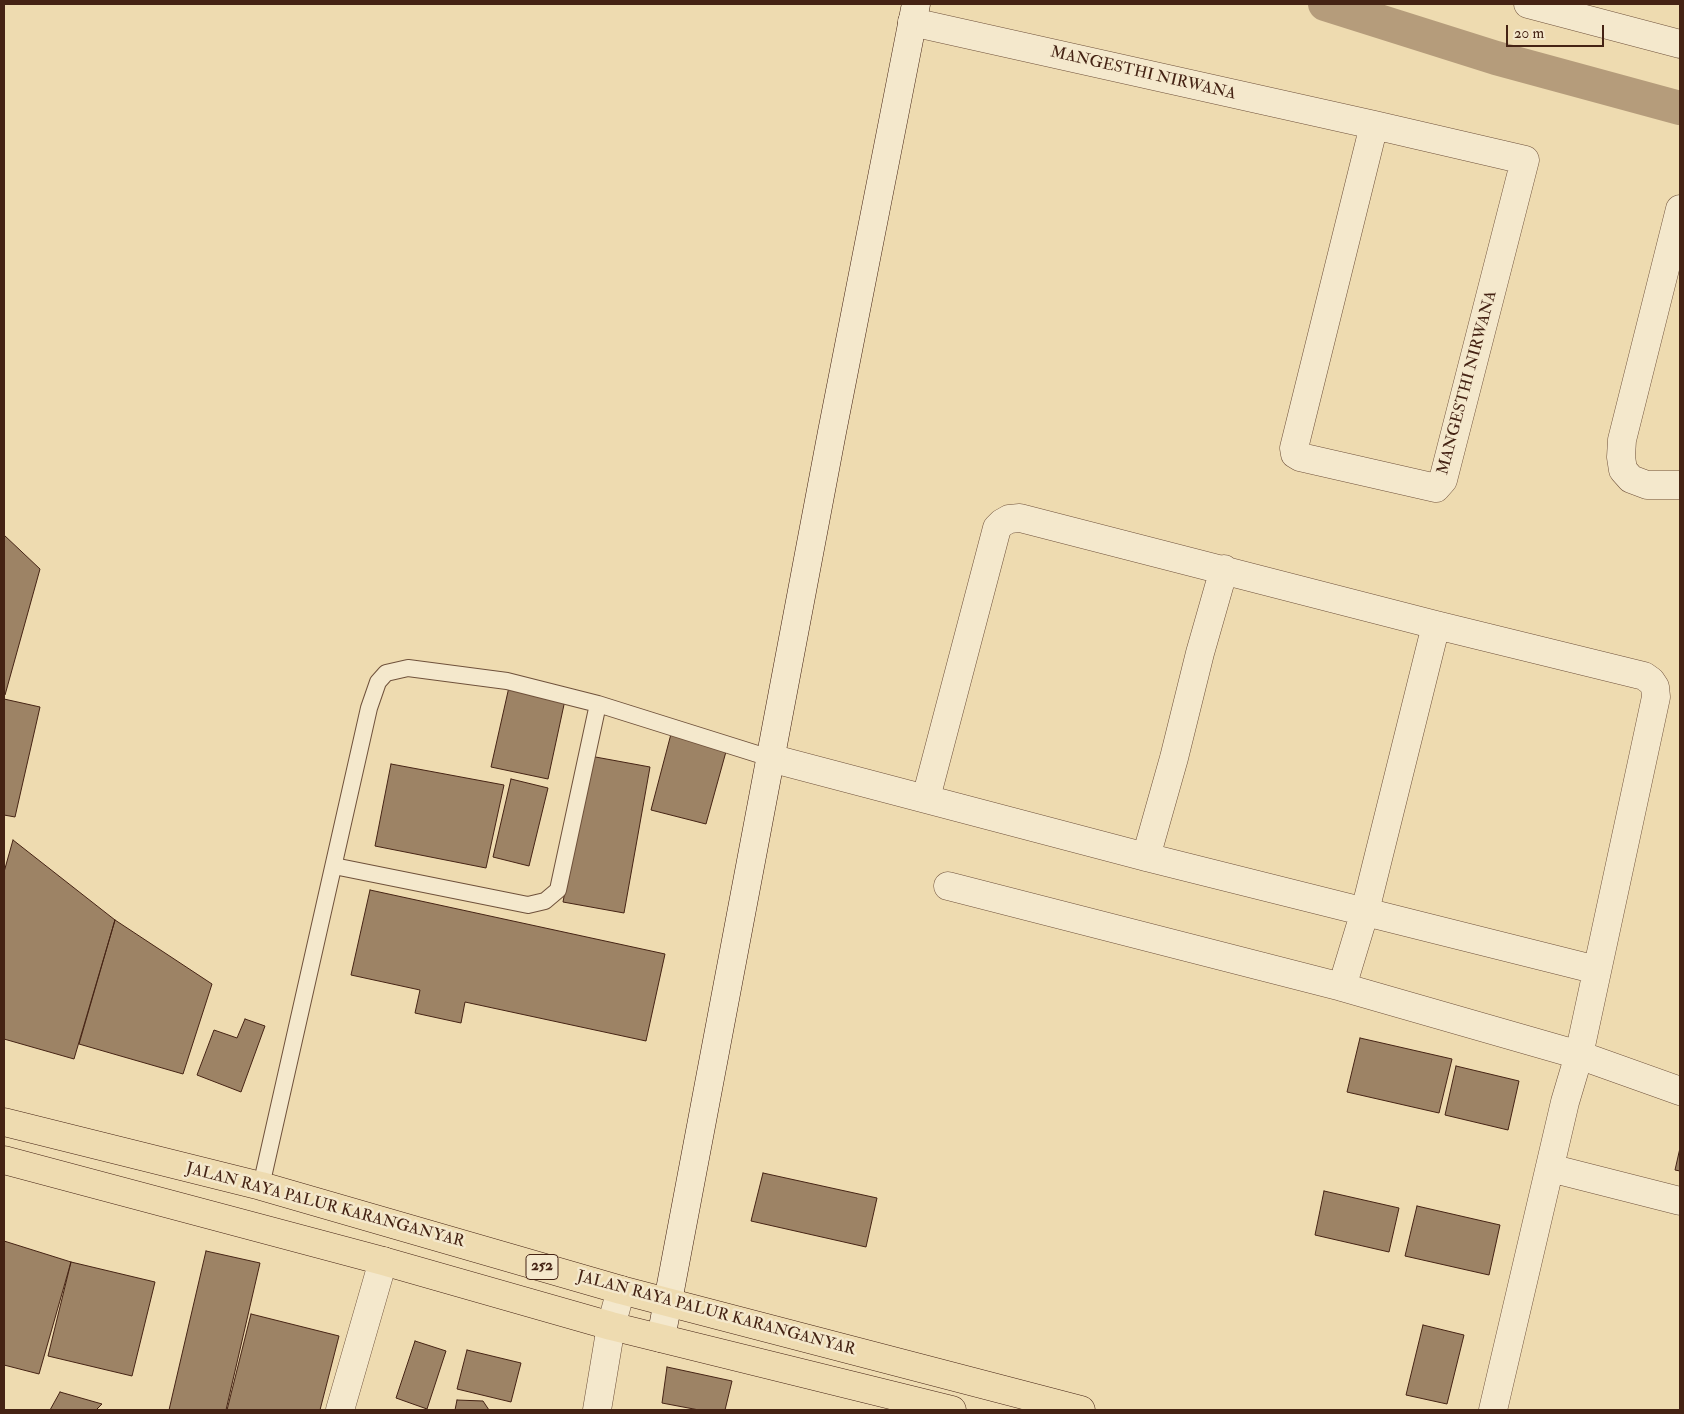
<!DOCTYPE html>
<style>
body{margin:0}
#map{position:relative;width:1684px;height:1414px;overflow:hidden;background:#eedbb0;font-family:"IM FELL Double Pica",serif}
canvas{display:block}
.frame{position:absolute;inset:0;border:5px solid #452314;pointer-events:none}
.scale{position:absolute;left:1506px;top:25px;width:98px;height:22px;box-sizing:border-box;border:2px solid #452314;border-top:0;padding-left:6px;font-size:15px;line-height:18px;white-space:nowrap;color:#452314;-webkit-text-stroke:4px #f4e8cc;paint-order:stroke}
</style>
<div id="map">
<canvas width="1684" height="1414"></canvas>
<div class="frame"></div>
<div class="scale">20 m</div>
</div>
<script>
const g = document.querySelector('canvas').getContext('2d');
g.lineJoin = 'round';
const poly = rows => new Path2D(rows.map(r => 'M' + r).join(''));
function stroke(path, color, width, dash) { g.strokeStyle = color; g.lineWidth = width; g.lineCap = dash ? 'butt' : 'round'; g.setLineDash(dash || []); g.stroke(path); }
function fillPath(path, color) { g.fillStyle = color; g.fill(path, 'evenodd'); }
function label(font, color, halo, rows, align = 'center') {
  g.font = font + ' "IM FELL Double Pica",serif'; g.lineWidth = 5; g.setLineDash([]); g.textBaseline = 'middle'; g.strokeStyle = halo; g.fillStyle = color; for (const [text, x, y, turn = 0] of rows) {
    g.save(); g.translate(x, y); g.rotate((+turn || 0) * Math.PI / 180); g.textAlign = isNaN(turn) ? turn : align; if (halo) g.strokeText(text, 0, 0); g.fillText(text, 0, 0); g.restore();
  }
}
const canal = poly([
 [1325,4,1496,58,1680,108]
]);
const building = poly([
 [4,535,40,569,5,695,4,694,4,535],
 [509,687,565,700,548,779,491,767,509,687],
 [4,699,40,707,15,817,4,815,4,699],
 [671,734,727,748,706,824,651,810,671,734],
 [590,756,650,767,624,913,563,902,590,756],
 [391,764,504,785,486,868,375,846,391,764],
 [511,779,548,788,529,866,493,857,511,779],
 [13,840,115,920,74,1059,4,1039,4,872,13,840],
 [370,890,665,954,646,1041,465,1002,461,1023,415,1013,420,990,351,975,370,890],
 [115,920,212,984,183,1074,79,1044,115,920],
 [245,1019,265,1026,241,1092,197,1075,214,1030,237,1038,245,1019],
 [1360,1038,1452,1059,1439,1113,1347,1092,1360,1038],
 [1456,1066,1519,1081,1508,1130,1445,1115,1456,1066],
 [1680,1148,1680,1171,1675,1170,1680,1148],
 [763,1173,877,1198,866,1247,751,1221,763,1173],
 [1324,1191,1399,1208,1389,1252,1315,1235,1324,1191],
 [1417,1206,1500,1225,1489,1275,1405,1256,1417,1206],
 [4,1241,71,1262,39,1374,4,1365,4,1241],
 [206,1251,260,1263,226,1410,169,1410,206,1251],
 [71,1262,155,1282,132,1376,48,1356,71,1262],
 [251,1314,339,1336,320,1410,227,1410,251,1314],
 [1423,1325,1464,1335,1447,1404,1406,1395,1423,1325],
 [415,1341,446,1351,427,1409,396,1398,415,1341],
 [467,1350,521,1363,511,1402,457,1389,467,1350],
 [667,1367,732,1381,725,1410,699,1410,662,1403,667,1367],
 [60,1392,102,1404,96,1410,50,1410,60,1392],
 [457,1400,483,1401,489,1410,455,1410,457,1400]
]);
const service = poly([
 [334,866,528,905,545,901,558,890,598,704],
 [261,1186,369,708,378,682,386,673,408,668,507,681,598,704,770,758]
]);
const minor = poly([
 [1528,4,1680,44],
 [912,22,1374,125,1525,160,1443,480,1436,488,1300,457,1295,454,1294,448,1374,125],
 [1680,209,1622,440,1621,457,1623,470,1631,479,1647,485,1680,485],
 [770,758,1146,857,1597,970],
 [926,798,997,528,1002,523,1009,519,1020,518,1436,625,1644,676,1651,681,1655,687,1656,697,1579,1055,1565,1102,1493,1410],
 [1146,857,1174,758,1200,653,1224,569],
 [948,886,1342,987,1579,1055,1680,1091],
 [1342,987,1365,911,1436,625],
 [1550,1168,1680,1201],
 [340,1410,383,1261],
 [597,1410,611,1326,621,1290]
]);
const secondary = poly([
 [661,1338,832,432,916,4]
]);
const primary = poly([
 [4,1122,261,1186,621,1290,1081,1410],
 [4,1160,383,1261,611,1326,952,1410]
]);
const shields = [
 [542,1267,32]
];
const shieldNames = [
 ["252",542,1267]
];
const streetNames = [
 ["MANGESTHI NIRWANA",1143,74,13],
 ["MANGESTHI NIRWANA",1468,383,-75],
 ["JALAN RAYA PALUR KARANGANYAR",325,1206,15],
 ["JALAN RAYA PALUR KARANGANYAR",716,1314,15]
];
stroke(canal, '#b59c7b', 34);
fillPath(building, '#9d8365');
stroke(building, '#452314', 1);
stroke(service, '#6f513b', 18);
stroke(minor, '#6f513b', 29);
stroke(secondary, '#452314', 29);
stroke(primary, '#452314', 29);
stroke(service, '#f4e8cc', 16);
stroke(minor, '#f4e8cc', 28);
stroke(secondary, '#f4e8cc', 28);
stroke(primary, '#eedbb0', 28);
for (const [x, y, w] of shields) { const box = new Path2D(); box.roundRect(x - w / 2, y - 12.5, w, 25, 4); g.fillStyle = '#f4e8cc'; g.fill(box); stroke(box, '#452314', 1); }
label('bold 15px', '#452314', null, shieldNames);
label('16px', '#452314', '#f4e8cc', streetNames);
</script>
